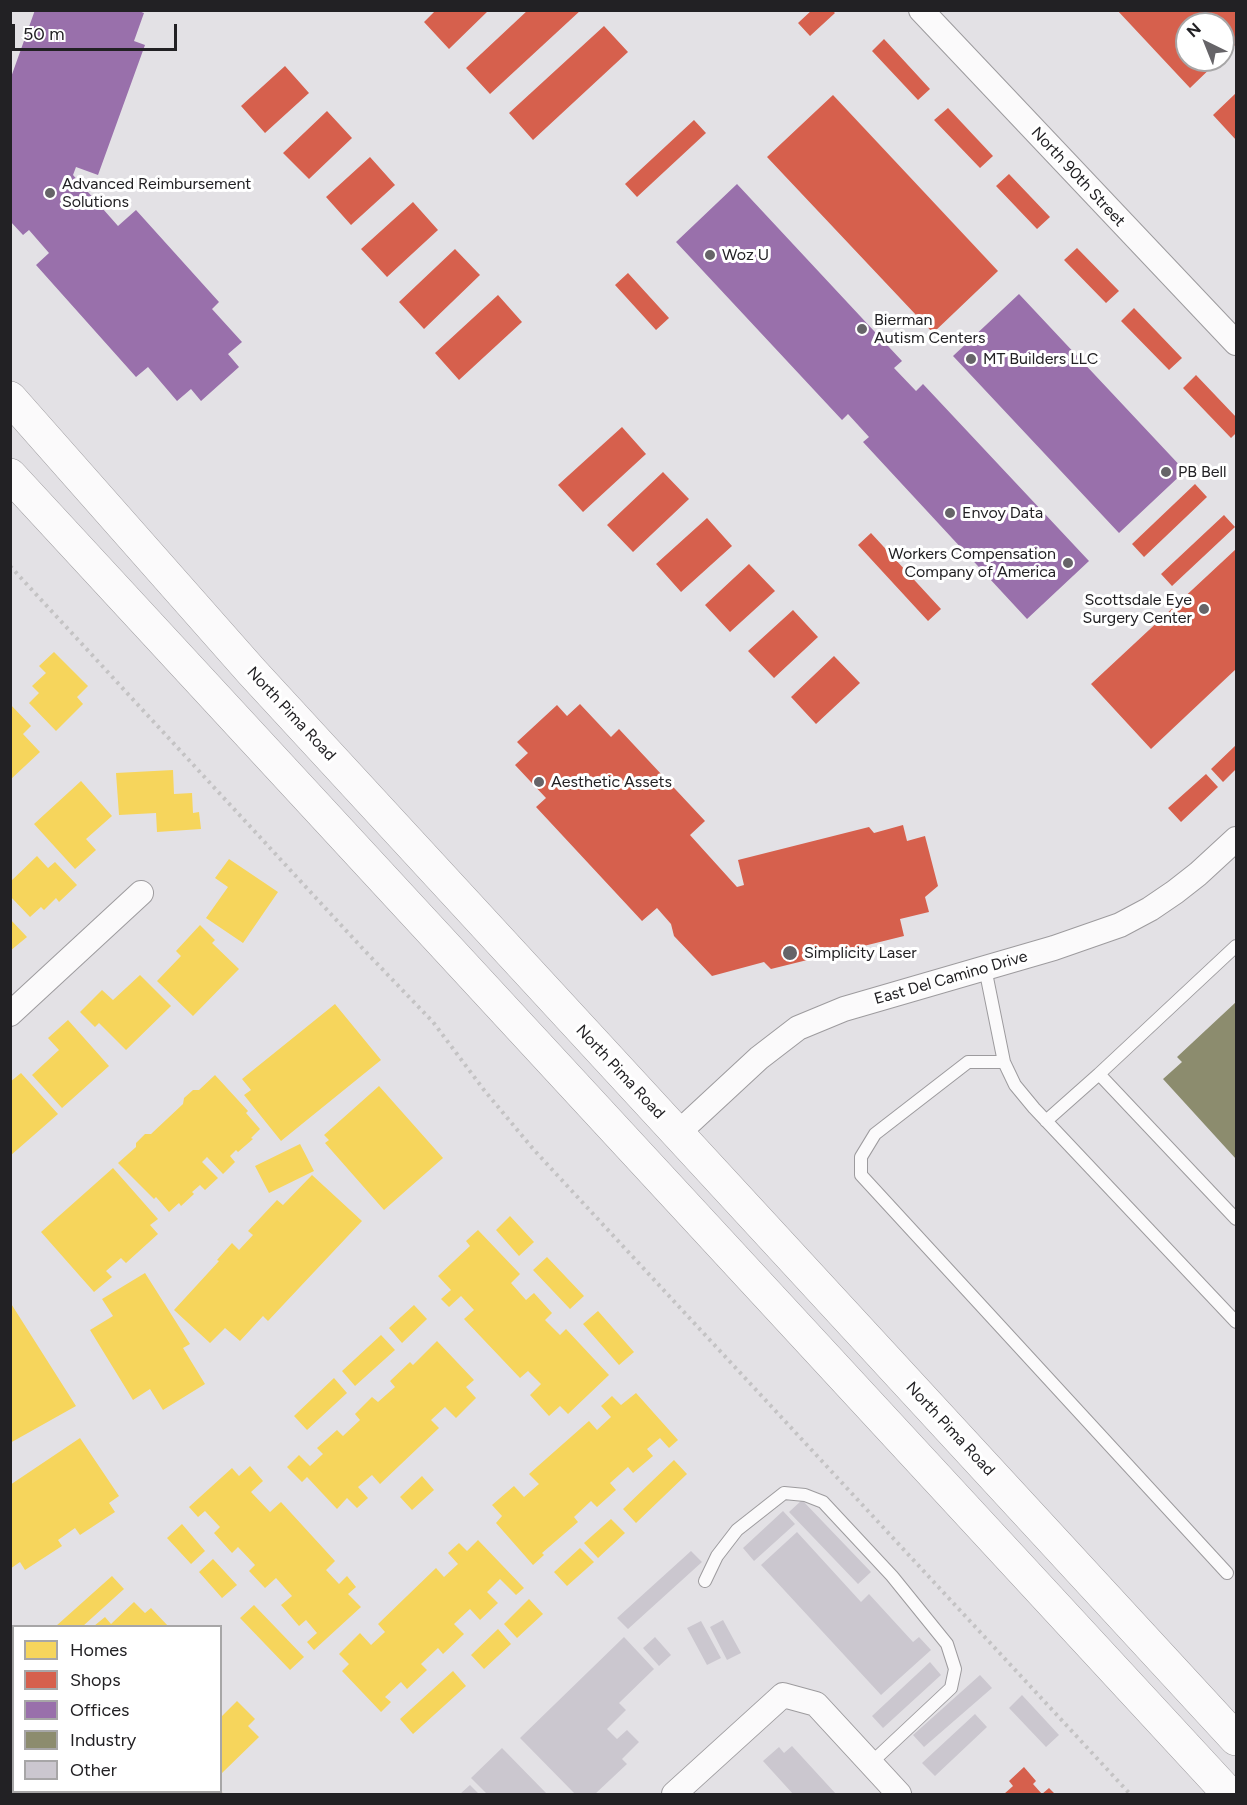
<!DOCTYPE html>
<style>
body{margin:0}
#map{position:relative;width:1247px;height:1805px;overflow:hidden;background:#e3e1e5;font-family:Figtree,sans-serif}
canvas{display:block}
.frame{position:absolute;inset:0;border:12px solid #222124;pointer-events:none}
.legend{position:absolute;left:12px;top:1625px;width:210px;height:168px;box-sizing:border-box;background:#fff;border:2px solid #a7a6a7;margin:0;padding:8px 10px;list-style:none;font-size:18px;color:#222124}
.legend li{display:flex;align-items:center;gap:12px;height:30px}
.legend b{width:30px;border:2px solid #a7a6a7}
.north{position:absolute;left:1175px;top:12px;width:60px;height:60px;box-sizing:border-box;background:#fff;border:2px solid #a7a6a7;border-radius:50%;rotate:317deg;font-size:16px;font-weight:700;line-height:24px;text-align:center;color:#222124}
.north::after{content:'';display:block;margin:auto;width:21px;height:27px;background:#666468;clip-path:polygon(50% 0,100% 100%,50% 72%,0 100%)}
.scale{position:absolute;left:12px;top:24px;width:165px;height:27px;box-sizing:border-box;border:3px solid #222124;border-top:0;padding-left:8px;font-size:18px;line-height:21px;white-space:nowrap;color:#222124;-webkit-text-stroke:4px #fff;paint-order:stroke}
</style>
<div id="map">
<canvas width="1247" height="1805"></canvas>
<div class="frame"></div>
<ul class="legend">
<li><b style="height:16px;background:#f6d55c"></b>Homes</li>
<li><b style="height:16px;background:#d6604d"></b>Shops</li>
<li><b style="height:16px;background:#9970ab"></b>Offices</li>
<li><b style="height:16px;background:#8c8c6e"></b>Industry</li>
<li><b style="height:16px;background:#cbc7cf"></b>Other</li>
</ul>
<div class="north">N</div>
<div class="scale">50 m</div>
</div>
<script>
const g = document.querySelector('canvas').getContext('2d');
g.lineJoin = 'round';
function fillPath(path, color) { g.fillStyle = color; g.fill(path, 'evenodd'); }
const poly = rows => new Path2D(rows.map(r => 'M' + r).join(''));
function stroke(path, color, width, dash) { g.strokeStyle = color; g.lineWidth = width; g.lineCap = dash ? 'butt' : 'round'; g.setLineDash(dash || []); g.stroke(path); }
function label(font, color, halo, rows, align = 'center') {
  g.font = font + ' Figtree,sans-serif'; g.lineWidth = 6; g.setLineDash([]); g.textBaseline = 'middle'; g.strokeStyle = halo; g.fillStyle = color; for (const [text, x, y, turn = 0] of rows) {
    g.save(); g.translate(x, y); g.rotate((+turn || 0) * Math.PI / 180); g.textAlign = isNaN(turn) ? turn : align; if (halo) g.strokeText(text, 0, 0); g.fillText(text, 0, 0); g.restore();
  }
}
const green = poly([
 [221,1790,224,1794,173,1794,176,1792]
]);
const homes = poly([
 [54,652,88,686,77,697,83,704,56,731,29,703,39,693,32,686,46,673,39,666],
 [10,704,31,726,23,734,40,752,10,780],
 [173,770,174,794,192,793,193,813,199,812,201,829,157,832,156,813,119,815,116,773],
 [81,781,112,816,86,839,96,850,75,869,34,824],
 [37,856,48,868,55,862,77,885,59,902,56,898,44,910,41,907,30,917,10,896,10,882],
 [229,859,278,892,243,943,206,918,228,887,215,878],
 [10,919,27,937,10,951],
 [200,925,215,940,212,943,239,969,193,1016,157,981,181,956,176,951],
 [140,975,171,1006,126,1050,99,1023,95,1027,80,1012,102,990,113,1000],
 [335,1004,381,1060,281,1141,244,1095,251,1090,242,1079],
 [68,1020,109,1066,62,1108,32,1075,59,1050,48,1038],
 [21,1073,58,1114,10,1156,10,1082],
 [215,1075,248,1111,246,1113,260,1129,251,1138,253,1139,238,1152,236,1150,230,1156,235,1162,223,1174,207,1157,202,1162,218,1178,205,1190,200,1185,192,1192,194,1194,181,1206,179,1203,169,1212,156,1197,154,1199,118,1163,136,1147,136,1143,145,1134,151,1134,183,1104,184,1098,193,1090,199,1090],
 [379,1086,443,1158,384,1210,325,1143,329,1140,324,1135],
 [300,1144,314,1171,269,1193,255,1166],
 [113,1168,158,1219,150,1225,158,1234,126,1263,121,1258,106,1271,112,1277,94,1292,41,1232],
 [312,1175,362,1221,268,1321,263,1316,240,1341,225,1328,210,1343,174,1310,219,1261,217,1260,232,1243,239,1250,253,1235,248,1231,277,1200,283,1205],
 [510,1216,534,1242,519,1256,496,1230],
 [478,1230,520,1274,511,1283,526,1300,534,1293,552,1313,545,1320,560,1335,566,1329,609,1375,568,1414,560,1406,549,1416,530,1395,541,1384,528,1371,520,1378,464,1319,474,1310,461,1296,449,1307,441,1299,451,1290,438,1276,470,1246,466,1241],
 [547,1257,584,1296,570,1309,533,1270],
 [145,1273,190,1344,183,1348,205,1384,163,1410,150,1389,133,1400,90,1330,113,1316,102,1299],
 [10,1302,76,1406,10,1443],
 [414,1305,427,1319,402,1343,389,1328],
 [598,1311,634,1352,619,1365,583,1324],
 [381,1335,395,1350,355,1386,342,1371],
 [437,1341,474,1380,466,1387,476,1398,456,1418,445,1407,431,1420,439,1428,380,1484,372,1475,358,1487,368,1498,357,1508,347,1498,337,1509,307,1477,302,1482,287,1467,299,1455,310,1466,323,1454,317,1448,337,1430,343,1436,360,1420,355,1414,372,1397,378,1402,395,1387,390,1381,410,1362,413,1365],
 [334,1378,347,1393,307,1430,294,1416],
 [636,1393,678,1440,669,1448,660,1438,647,1449,653,1456,633,1473,628,1467,610,1483,616,1490,597,1507,591,1501,574,1517,578,1522,542,1553,544,1555,533,1565,496,1523,502,1516,492,1505,514,1486,524,1497,539,1484,529,1474,589,1421,597,1430,611,1417,601,1406,612,1396,621,1405],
 [80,1438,119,1496,109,1503,115,1512,80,1535,75,1528,58,1540,62,1546,25,1570,20,1562,10,1569,10,1485],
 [674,1460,687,1474,636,1523,623,1509],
 [250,1466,263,1481,251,1492,270,1512,281,1502,335,1561,326,1570,339,1584,347,1576,356,1587,348,1594,361,1607,314,1650,307,1642,317,1633,306,1620,299,1626,281,1605,292,1596,276,1578,265,1588,249,1571,255,1565,238,1547,232,1553,214,1533,220,1527,205,1511,198,1517,189,1507,232,1468,239,1476],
 [422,1476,434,1490,412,1510,400,1497],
 [611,1519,625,1533,598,1558,584,1543],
 [182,1524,205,1551,191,1564,167,1538],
 [478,1540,524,1588,516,1595,500,1579,487,1592,498,1603,480,1620,470,1609,454,1624,464,1634,443,1654,438,1648,421,1664,427,1670,407,1689,401,1682,385,1697,391,1702,381,1712,342,1671,349,1664,339,1654,360,1633,371,1645,385,1632,378,1624,436,1568,444,1577,458,1564,448,1553,459,1543,467,1551],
 [580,1548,594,1562,567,1586,554,1572],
 [213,1559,237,1585,222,1598,199,1572],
 [112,1576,124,1589,83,1626,56,1626],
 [529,1599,543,1614,517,1638,504,1624],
 [134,1602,145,1613,151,1608,168,1626,94,1626,105,1617,111,1624],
 [254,1605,304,1657,290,1670,240,1618],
 [498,1629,511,1644,484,1669,471,1655],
 [453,1671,466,1686,413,1734,400,1719],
 [14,1694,14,1710,10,1707,10,1697],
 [237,1701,255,1719,248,1726,259,1737,222,1773,220,1771,220,1714,222,1716],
 [10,1769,14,1772,14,1792,33,1792,36,1794,10,1794]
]);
const shops = poly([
 [436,10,489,10,449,49,424,22],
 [528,10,581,10,490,94,466,68],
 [812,10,832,10,835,13,810,36,798,23],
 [1117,10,1236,10,1236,44,1223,57,1223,24,1187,24,1187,60,1219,60,1190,88],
 [604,26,628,52,533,140,509,113],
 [884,39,930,89,918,100,872,51],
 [285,66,309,93,265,133,241,106],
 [1236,93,1236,140,1213,115],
 [833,95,998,271,933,333,767,157],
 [948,108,993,156,980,168,934,120],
 [327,111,352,138,309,179,283,153],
 [694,120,706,133,637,197,625,184],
 [370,157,395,185,351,225,326,197],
 [1009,174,1050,217,1037,229,996,186],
 [413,202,438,230,387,277,361,249],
 [1077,248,1119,291,1106,303,1064,260],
 [455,249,480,275,424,329,399,302],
 [628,273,669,318,656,330,615,285],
 [498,295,522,322,459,380,435,353],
 [1134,308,1182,358,1169,370,1121,321],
 [1196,375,1236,417,1236,433,1231,438,1183,388],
 [622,427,646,454,583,512,558,485],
 [663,472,689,499,633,552,607,525],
 [1195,484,1207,497,1144,557,1132,544],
 [1224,515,1235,527,1172,586,1161,574],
 [707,518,732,546,681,592,656,564],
 [871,533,941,609,928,621,858,545],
 [1236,549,1236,669,1151,749,1091,684],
 [749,564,775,591,730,632,705,605],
 [793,610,818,637,774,678,748,651],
 [834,656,860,683,816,724,791,697],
 [580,704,611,737,619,729,705,821,690,835,737,887,744,885,738,860,869,827,874,833,903,825,907,841,925,836,938,886,925,897,929,912,900,919,904,936,771,969,764,962,712,976,674,936,671,924,657,908,642,921,536,807,546,798,515,765,528,753,517,742,557,705,567,716],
 [1236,745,1236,769,1223,782,1211,769],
 [1206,774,1218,787,1181,822,1168,808],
 [1024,1767,1036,1781,1033,1784,1042,1794,1004,1794,1013,1786,1009,1781],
 [1049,1788,1055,1794,1042,1794]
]);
const offices = poly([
 [35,10,136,10,144,13,134,41,145,45,98,175,76,167,73,175,118,226,136,210,219,302,212,309,242,342,228,354,239,367,201,401,191,389,177,401,148,367,136,377,36,265,49,253,29,230,23,235,10,221,10,80],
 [737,184,902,361,894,368,916,391,923,384,1089,561,1027,619,863,442,869,437,848,414,842,420,676,242],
 [1019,294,1185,471,1119,533,953,356]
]);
const industry = poly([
 [1236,1002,1236,1159,1163,1079,1182,1062,1177,1057]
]);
const building = poly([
 [802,1500,871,1572,858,1584,789,1512],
 [783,1511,795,1524,754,1561,743,1548],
 [797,1532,861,1602,869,1594,913,1642,919,1637,931,1650,881,1695,761,1565],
 [691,1551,702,1562,628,1629,617,1618],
 [723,1620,741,1653,727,1660,710,1627],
 [701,1621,721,1658,707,1665,687,1628],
 [624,1637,654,1669,619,1703,626,1710,607,1729,617,1739,627,1730,639,1742,622,1759,627,1764,595,1794,575,1794,520,1738],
 [655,1637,671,1655,659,1666,643,1648],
 [930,1662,941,1675,883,1728,872,1716],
 [980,1675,992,1688,924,1747,913,1735],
 [1022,1695,1059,1735,1046,1747,1009,1708],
 [975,1714,987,1727,935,1776,922,1763],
 [792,1746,836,1794,793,1794,763,1761,779,1747,784,1753],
 [502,1748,547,1794,487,1794,471,1778],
 [470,1785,479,1794,460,1794]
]);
const path = poly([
 [10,566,364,950,433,1022,484,1090,534,1150,1130,1794]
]);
const lane = poly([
 [1236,946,1099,1074,1236,1219],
 [985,968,1004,1062],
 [1046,1121,1099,1074],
 [1227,1573,861,1175,861,1157,875,1134,968,1062,1004,1062,1015,1085,1034,1108,1236,1322],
 [705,1581,717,1556,737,1530,784,1493,805,1495,823,1502,892,1576,947,1644,955,1669,951,1688,871,1763]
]);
const street = poly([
 [921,10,1236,343],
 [10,1014,141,893],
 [677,1134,759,1058,798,1028,844,1009,1054,948,1120,925,1150,909,1175,892,1198,874,1236,839],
 [674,1794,783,1695,816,1704,899,1794]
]);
const secondary = poly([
 [10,398,252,672,1236,1739],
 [10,475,1229,1794]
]);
const markers = [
 [50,193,6,"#666468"],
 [710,255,6,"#666468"],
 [862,329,6,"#666468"],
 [971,359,6,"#666468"],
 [1166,472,6,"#666468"],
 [950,513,6,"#666468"],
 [1068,563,6,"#666468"],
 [1204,609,6,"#666468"],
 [539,782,6,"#666468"],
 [790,953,8,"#666468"]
];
const streetNames = [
 ["North 90th Street",1078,177,47],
 ["North Pima Road",291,714,47],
 ["East Del Camino Drive",951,978,-16],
 ["North Pima Road",620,1072,47],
 ["North Pima Road",950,1429,47]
];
const poiNames = [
 ["Advanced Reimbursement",62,184],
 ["Solutions",62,202],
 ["Woz U",722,255],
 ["Bierman",874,320],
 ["Autism Centers",874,338],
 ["MT Builders LLC",983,359],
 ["PB Bell",1178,472],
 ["Envoy Data",962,513],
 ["Workers Compensation",1056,554,"right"],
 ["Company of America",1056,572,"right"],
 ["Scottsdale Eye",1192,600,"right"],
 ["Surgery Center",1192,618,"right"],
 ["Aesthetic Assets",551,782],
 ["Simplicity Laser",804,953]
];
fillPath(green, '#ded5ca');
fillPath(homes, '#f6d55c');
fillPath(shops, '#d6604d');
fillPath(offices, '#9970ab');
fillPath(industry, '#8c8c6e');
fillPath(building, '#cbc7cf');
stroke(lane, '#9d9b9e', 14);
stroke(street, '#9d9b9e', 26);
stroke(secondary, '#9d9b9e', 34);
stroke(path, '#c4c3c4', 4, [3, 4.5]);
stroke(lane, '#fbfafb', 12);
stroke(street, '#fbfafb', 24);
stroke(secondary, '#fbfafb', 33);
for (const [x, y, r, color] of markers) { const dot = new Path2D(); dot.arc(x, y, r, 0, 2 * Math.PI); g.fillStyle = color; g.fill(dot); stroke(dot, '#fff', 2); }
label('16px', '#222124', '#fff', streetNames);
label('16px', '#222124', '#fff', poiNames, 'left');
</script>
